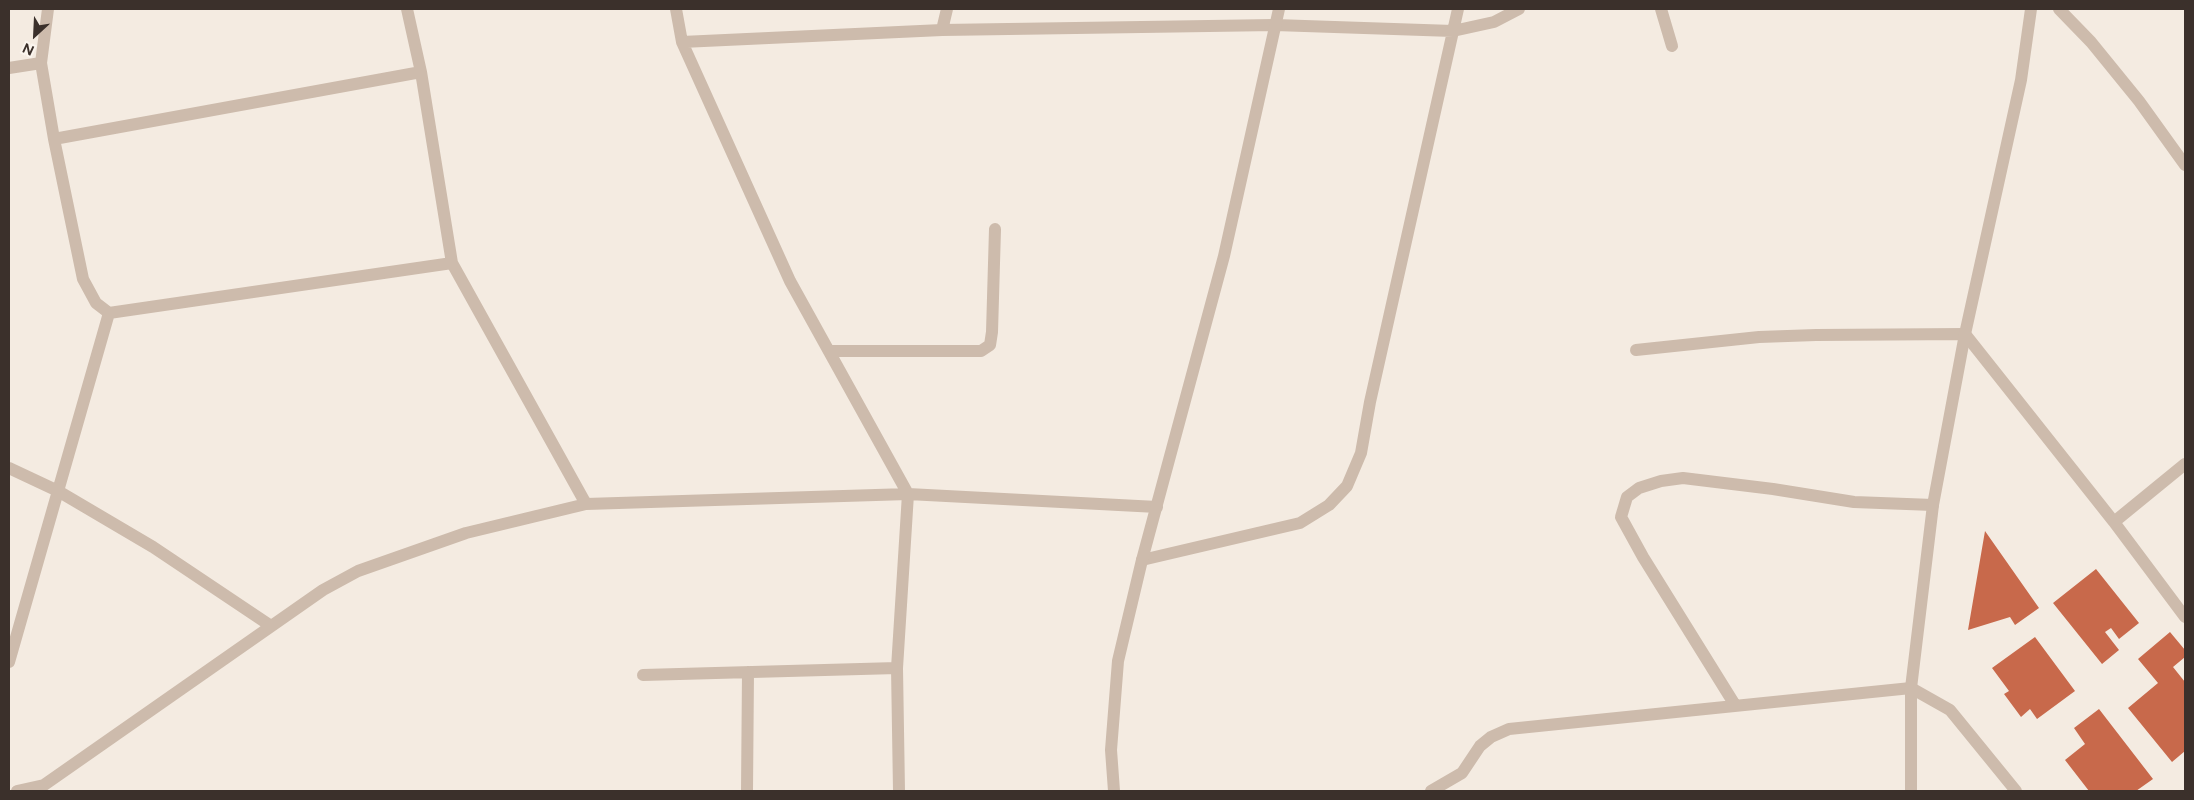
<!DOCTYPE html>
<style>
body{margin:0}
#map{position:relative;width:2194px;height:800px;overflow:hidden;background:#f4ebe1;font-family:Figtree,sans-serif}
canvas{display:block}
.frame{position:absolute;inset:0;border:10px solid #3b302b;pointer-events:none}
.north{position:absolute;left:10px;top:10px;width:50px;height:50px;-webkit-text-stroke:4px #fbf5ee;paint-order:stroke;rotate:205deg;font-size:14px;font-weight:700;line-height:20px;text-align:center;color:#3b302b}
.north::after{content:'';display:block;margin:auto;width:18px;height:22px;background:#3b302b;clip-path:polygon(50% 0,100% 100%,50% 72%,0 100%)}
</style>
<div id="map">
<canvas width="2194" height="800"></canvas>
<div class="frame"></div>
<div class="north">N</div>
</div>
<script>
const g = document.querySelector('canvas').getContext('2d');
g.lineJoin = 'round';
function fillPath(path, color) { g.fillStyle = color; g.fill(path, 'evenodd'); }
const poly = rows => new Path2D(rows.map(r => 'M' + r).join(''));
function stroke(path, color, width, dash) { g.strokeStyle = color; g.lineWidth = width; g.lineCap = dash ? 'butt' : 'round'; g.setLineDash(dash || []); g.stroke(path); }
const building = poly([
 [1985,531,2039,608,2015,625,2010,617,1968,630],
 [2096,569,2139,623,2119,639,2111,628,2105,632,2119,650,2102,664,2053,603],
 [2170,632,2185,650,2185,657,2173,667,2185,682,2185,751,2172,762,2128,708,2158,683,2138,659],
 [2035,637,2075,691,2037,719,2030,709,2021,717,2004,694,2009,691,1992,668],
 [2099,709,2153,779,2136,791,2089,791,2065,760,2085,744,2074,728]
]);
const minor = poly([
 [48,9,41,63,54,139,83,279,96,303,109,313,452,263],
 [407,9,421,72,452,263,586,504],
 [676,9,682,42,790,281,908,494,897,668,899,791],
 [1661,9,1672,46],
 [2059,9,2091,42,2139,101,2185,165],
 [942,30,947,9],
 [682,42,942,30,1275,25,1453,31,1494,22,1519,9],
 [9,68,41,63],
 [54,139,421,72],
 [1636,350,1759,337,1816,335,1965,334,2114,522,2185,617],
 [829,351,981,351,990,345,992,332,995,229],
 [9,468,58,491,153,547,271,626],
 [2114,522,2185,464],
 [1142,560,1300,523,1329,505,1347,486,1361,453,1370,402,1458,9],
 [9,662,109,313],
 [643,675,897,668],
 [1735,705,1643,557,1621,517,1627,497,1639,488,1661,481,1683,478,1773,489,1854,502,1933,505],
 [17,791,44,785,323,590,358,571,466,533,586,504,908,494,1157,507],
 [747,791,748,672],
 [1431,791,1462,773,1480,746,1491,737,1509,729,1911,688,1950,710,2016,791]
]);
const tertiary = poly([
 [1114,791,1111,750,1118,661,1142,560,1224,256,1279,9],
 [1911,791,1911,688,1933,505,1965,334,2021,80,2031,9]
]);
fillPath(building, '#c8694b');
stroke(minor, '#cdbbac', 12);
stroke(tertiary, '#cdbbac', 12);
</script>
